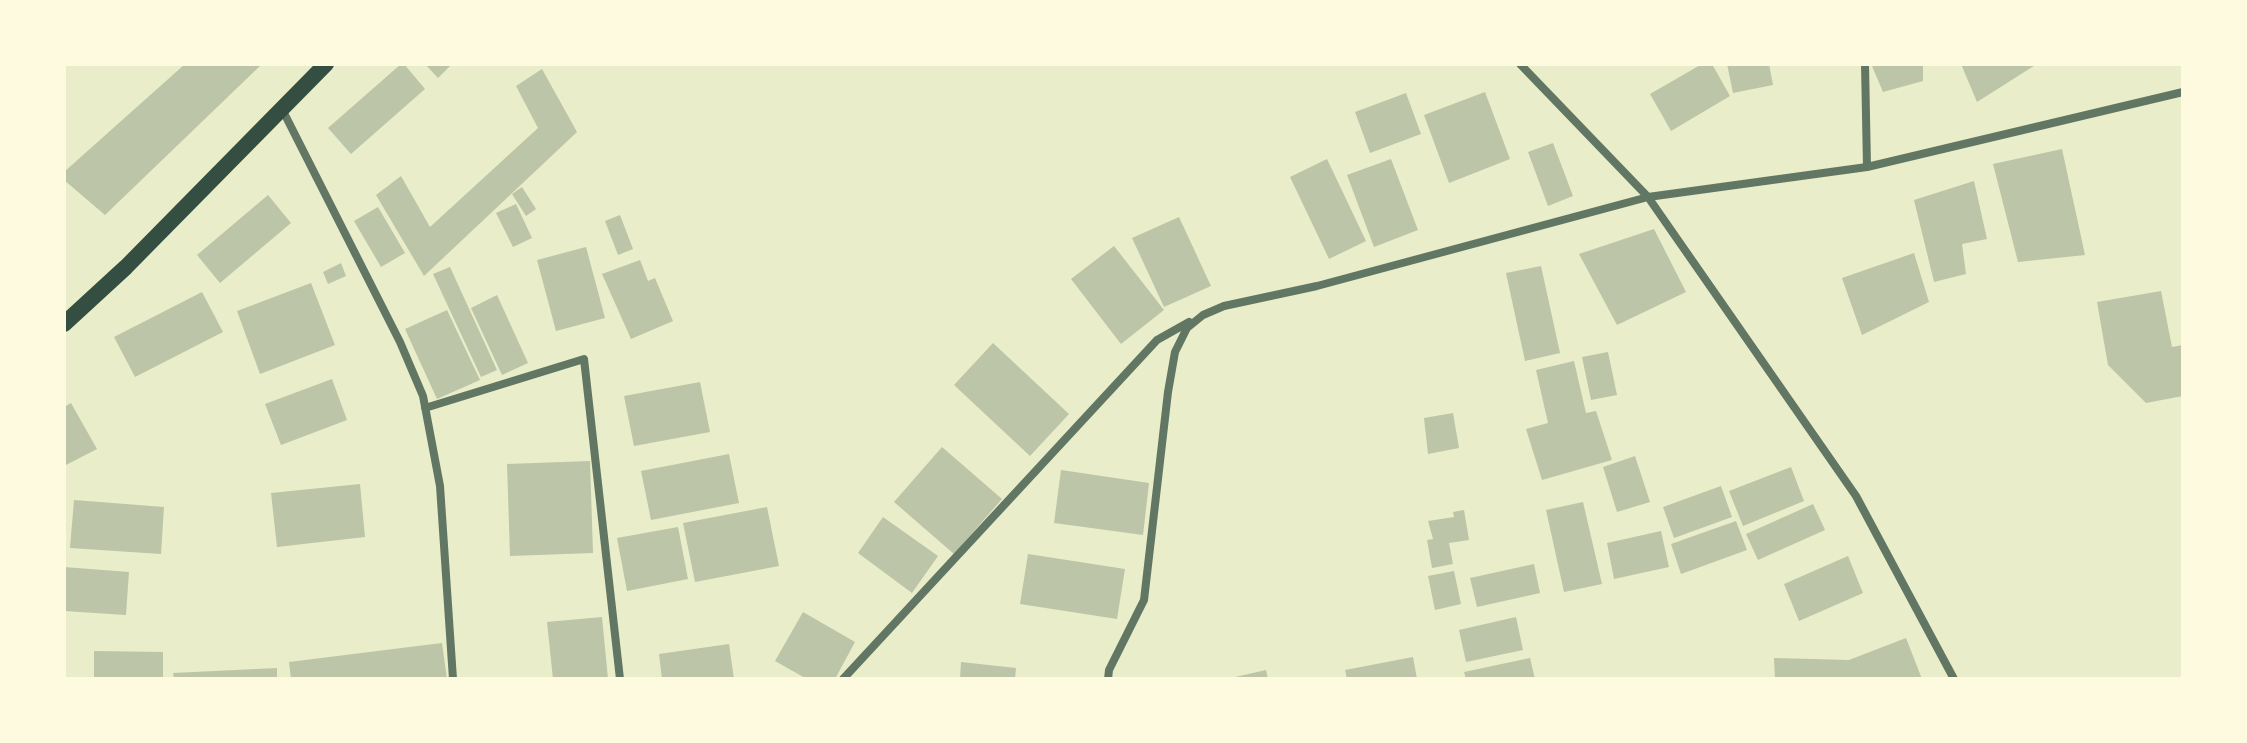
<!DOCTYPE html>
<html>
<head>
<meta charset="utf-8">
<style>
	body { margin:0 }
	#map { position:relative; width:2247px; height:743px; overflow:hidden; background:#e9edc9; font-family:"DejaVu Sans",sans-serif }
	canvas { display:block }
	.frame { position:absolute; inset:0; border:66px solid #fefae0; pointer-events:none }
</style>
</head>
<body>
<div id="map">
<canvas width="2247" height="743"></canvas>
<div class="frame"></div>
</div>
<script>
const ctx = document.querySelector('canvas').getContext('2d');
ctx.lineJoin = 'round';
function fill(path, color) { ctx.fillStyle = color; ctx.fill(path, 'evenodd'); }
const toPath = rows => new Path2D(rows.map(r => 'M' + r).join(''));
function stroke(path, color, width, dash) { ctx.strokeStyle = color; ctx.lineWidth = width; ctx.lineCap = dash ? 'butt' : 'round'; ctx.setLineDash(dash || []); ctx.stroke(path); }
const building = toPath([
	[185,64,262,64,105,215,64,180,64,172],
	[401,64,404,64,425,89,351,154,328,128],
	[425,64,452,64,438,78],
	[1702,64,1712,64,1730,96,1671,131,1650,94],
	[1727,64,1769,64,1773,85,1733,93],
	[1880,64,1923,64,1923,81,1883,92,1872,66],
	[1961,64,2037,64,1977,102],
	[542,69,577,132,424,276,376,195,401,176,430,227,538,128,516,86],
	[1485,92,1510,159,1449,183,1424,115],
	[1406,93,1421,134,1370,153,1355,112],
	[1553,143,1573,196,1548,206,1528,152],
	[2062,149,2085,255,2018,262,1993,164],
	[1327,159,1366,241,1329,259,1290,177],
	[1391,159,1418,230,1374,247,1347,175],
	[1974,181,1987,239,1962,244,1966,274,1934,282,1914,200],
	[522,187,536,209,526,216,512,194],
	[268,195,291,223,220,283,197,255],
	[516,204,532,238,513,247,496,213],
	[378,207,405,253,381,267,354,221],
	[620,215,633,249,618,255,605,221],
	[1179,217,1211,286,1164,307,1132,238],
	[1654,229,1686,292,1617,325,1579,254],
	[1114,246,1164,310,1121,344,1071,279],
	[586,247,605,318,556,331,537,260],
	[1914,253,1929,302,1862,335,1842,278],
	[640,260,648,281,655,278,673,321,631,339,602,274],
	[341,263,346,276,328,284,323,272],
	[1541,266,1560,353,1525,361,1506,273],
	[450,267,497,370,481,377,433,274],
	[311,283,335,345,260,374,237,311],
	[2161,291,2172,347,2183,345,2183,396,2146,403,2108,365,2097,302],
	[202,292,223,332,135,377,114,337],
	[497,295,528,363,502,375,471,308],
	[447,310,480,380,437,399,405,329],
	[993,343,1069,414,1030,456,954,385],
	[1608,352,1617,395,1591,400,1582,357],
	[1574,361,1586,413,1596,411,1612,460,1542,480,1526,429,1548,423,1536,370],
	[332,379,347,420,281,445,265,404],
	[700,382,710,432,634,446,624,396],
	[71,403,97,449,64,466,64,407],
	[1453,413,1459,448,1428,454,1424,418],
	[942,447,1002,499,954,554,894,502],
	[729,454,739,503,651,520,641,471],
	[1635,456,1650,502,1617,512,1603,467],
	[590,461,593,553,510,556,507,464],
	[1791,467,1804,501,1743,526,1729,491],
	[1061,470,1149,483,1143,535,1054,523],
	[360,484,365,537,277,547,271,493],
	[1721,486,1732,517,1674,538,1663,507],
	[74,500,164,507,161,554,70,548],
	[1583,502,1602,584,1564,592,1546,510],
	[1813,504,1825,530,1758,560,1746,534],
	[767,507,779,566,695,582,683,523],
	[1464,510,1469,540,1449,543,1453,564,1432,568,1427,540,1433,539,1428,521,1454,517,1453,512],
	[883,517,938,556,912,593,858,553],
	[1736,521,1747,550,1681,574,1671,544],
	[678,527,688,579,627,591,617,538],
	[1661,531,1669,567,1614,579,1607,543],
	[1028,554,1125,569,1117,619,1020,604],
	[1848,556,1863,593,1799,621,1784,584],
	[1534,564,1540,593,1477,607,1470,578],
	[64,567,129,572,126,615,64,611],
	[1454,571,1461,604,1435,610,1428,576],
	[803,612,855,642,835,679,807,679,775,661],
	[602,617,608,679,553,679,547,622],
	[1516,617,1523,650,1466,662,1459,630],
	[1906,638,1922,679,1775,679,1774,658,1849,660],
	[442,643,447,679,291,679,289,662],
	[729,644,734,679,662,679,659,654],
	[94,651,163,652,163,679,94,679],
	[1413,657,1417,679,1347,679,1345,670],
	[1530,658,1535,679,1466,679,1464,672],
	[961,662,1016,668,1015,679,960,679],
	[277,668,277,679,174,679,173,673],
	[1266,670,1268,679,1231,679,1231,678]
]);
const minor = toPath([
	[1520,64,1648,197,1856,496,1954,679],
	[1865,64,1867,167],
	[282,109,400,342,423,396,440,486,453,679],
	[425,408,584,359,620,679],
	[843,679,1157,340,1189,322],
	[1108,679,1109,670,1144,600,1168,392,1175,352,1187,328,1203,315,1224,306,1317,286,1648,197,1867,167,2183,92]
]);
const secondary = toPath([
	[64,324,126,267,326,64]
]);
fill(building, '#bcc5a7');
stroke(minor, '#617663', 8);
stroke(secondary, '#344e41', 16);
</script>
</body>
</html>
